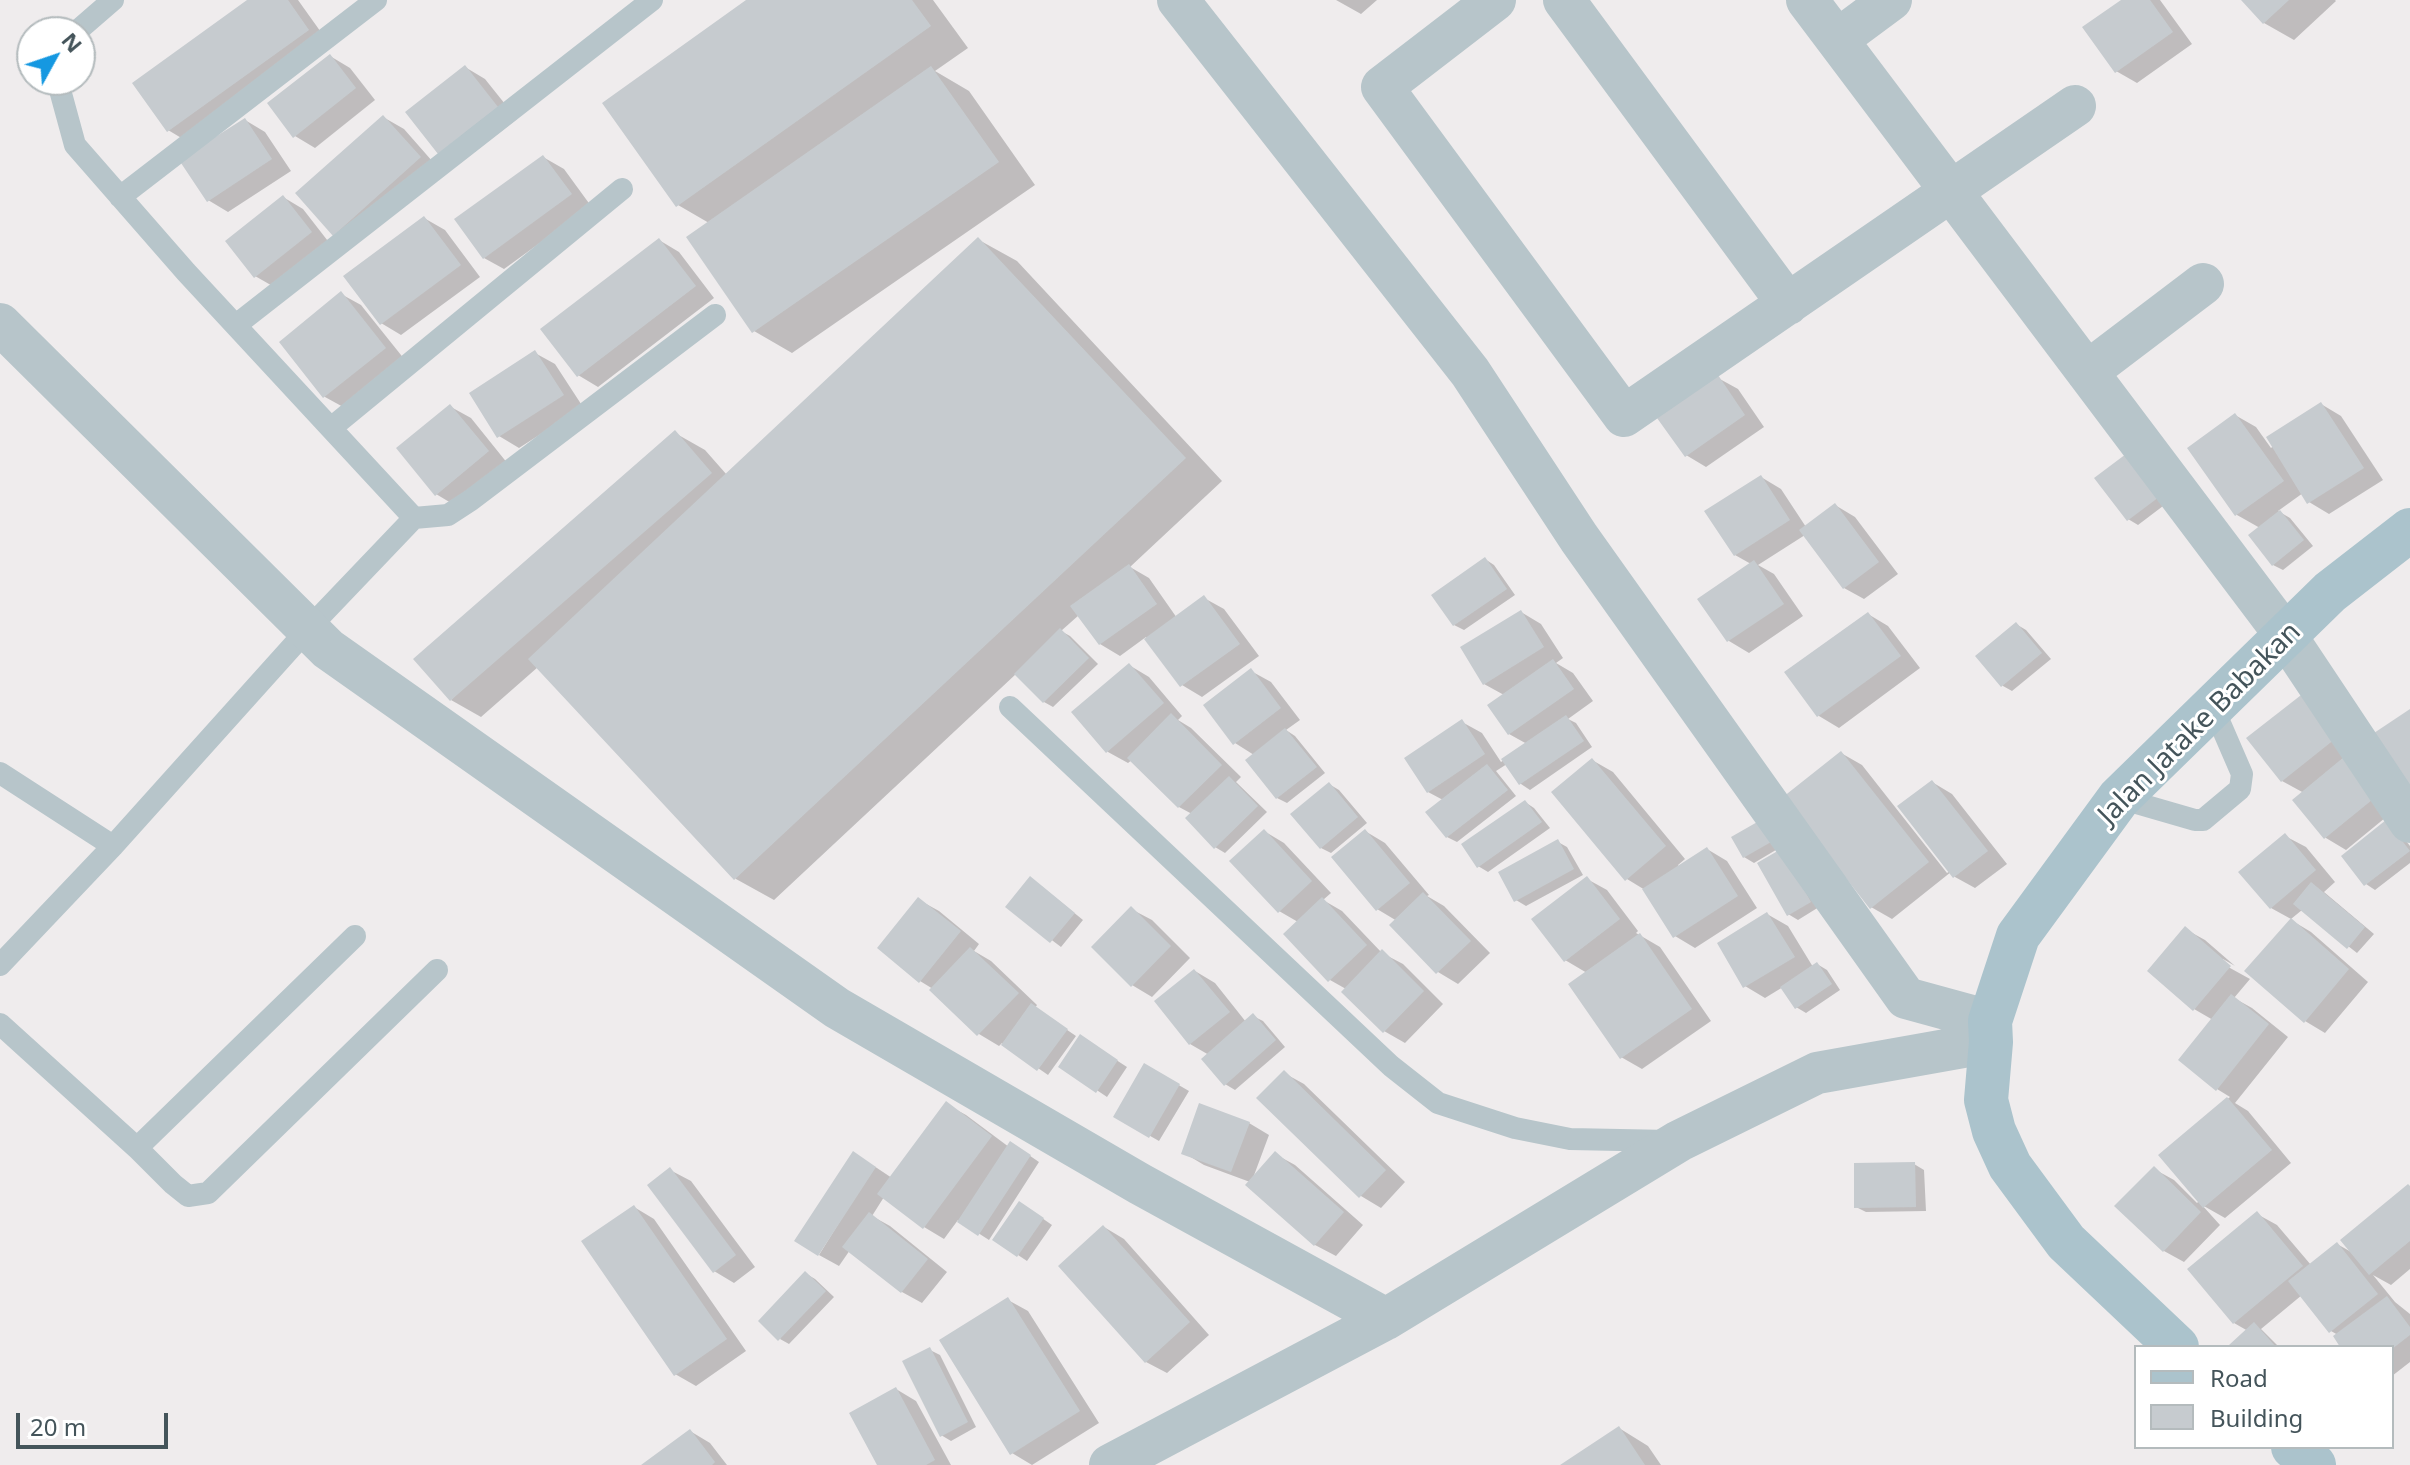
<!DOCTYPE html>
<html>
<head>
<meta charset="utf-8">
<style>
	body { margin:0 }
	#map { position:relative; width:2410px; height:1465px; overflow:hidden; background:#efeced; font-family:"Noto Sans",sans-serif }
	canvas { display:block }
	.legend { position:absolute; left:2134px; top:1345px; width:260px; height:104px; box-sizing:border-box; background:#fff; border:2px solid #b4bbbd; margin:0; padding:10px 14px; list-style:none; font-size:24px; color:#44545a }
	.legend li { display:flex; align-items:center; gap:16px; height:40px }
	.legend b { width:40px; border:2px solid #b4bbbd }
	.north { position:absolute; left:16px; top:16px; width:80px; height:80px; box-sizing:border-box; background:#fff; border:2px solid #b4bbbd; border-radius:50%; rotate:50deg; font-size:22px; font-weight:700; line-height:32px; text-align:center; color:#44545a }
	.north::after { content:''; display:block; margin:auto; width:28px; height:36px; background:#1598e1; clip-path:polygon(50% 0,100% 100%,50% 72%,0 100%) }
	.scale { position:absolute; left:16px; top:1413px; width:152px; height:36px; box-sizing:border-box; border:4px solid #44545a; border-top:0; padding-left:10px; font-size:24px; line-height:28px; white-space:nowrap; color:#44545a; -webkit-text-stroke:6px #fff; paint-order:stroke }
</style>
</head>
<body>
<div id="map">
<canvas width="2410" height="1465"></canvas>
<ul class="legend">
<li><b style="height:10px;background:#abc3cc"></b>Road</li>
<li><b style="height:22px;background:#c6cbcf"></b>Building</li>
</ul>
<div class="north">N</div>
<div class="scale">20 m</div>
</div>
<script>
const ctx = document.querySelector('canvas').getContext('2d');
ctx.lineJoin = 'round';
function fill(path, color) { ctx.fillStyle = color; ctx.fill(path, 'evenodd'); }
const toPath = rows => new Path2D(rows.map(r => 'M' + r).join(''));
function stroke(path, color, width, dash) { ctx.strokeStyle = color; ctx.lineWidth = width; ctx.lineCap = dash ? 'butt' : 'round'; ctx.setLineDash(dash || []); ctx.stroke(path); }
function drawText(font, color, halo, rows, align = 'center') {
  ctx.font = font + ' "Noto Sans",sans-serif'; ctx.lineWidth = 6; ctx.setLineDash([]); ctx.textBaseline = 'middle'; ctx.strokeStyle = halo; ctx.fillStyle = color; for (const [text, x, y, turn = 0] of rows) {
    ctx.save(); ctx.translate(x, y); ctx.rotate((+turn || 0) * Math.PI / 180); ctx.textAlign = isNaN(turn) ? turn : align; if (halo) ctx.strokeText(text, 0, 0); ctx.fillText(text, 0, 0); ctx.restore();
  }
}
const shadow = toPath([
	[251,0,298,0,328,42,188,142,168,130],
	[750,0,933,0,968,48,935,71,969,91,1035,185,792,353,754,331,709,223,678,205],
	[1336,0,1377,0,1361,14],
	[2124,0,2160,0,2192,44,2137,83,2116,71],
	[2243,0,2335,0,2336,1,2294,40,2264,23],
	[330,56,350,68,375,100,315,148,295,136],
	[465,67,485,79,517,119,459,164],
	[383,117,404,129,440,170,334,234],
	[245,120,265,132,291,171,228,212,208,200],
	[543,157,564,169,591,206,504,269,484,258],
	[283,197,303,209,331,245,276,288,255,276],
	[424,218,445,230,480,277,401,335,381,323],
	[659,240,679,252,714,298,598,387,578,375],
	[979,240,1017,261,1222,481,1130,567,1149,578,1177,618,1204,598,1224,609,1259,656,1202,697,1182,685,1146,637,1120,656,1100,644,1079,615,1061,631,1070,636,1098,664,1053,707,1044,702,1016,674,774,900,736,879,538,667,481,717,451,700,675,433,705,450,727,475],
	[341,294,361,305,405,360,345,408,325,397,281,342],
	[535,353,555,364,583,407,519,448,499,436],
	[1718,378,1738,389,1764,427,1706,467,1686,455],
	[2321,404,2341,416,2383,480,2329,514,2309,502,2303,493,2278,511,2290,518,2313,546,2283,570,2273,565,2260,528,2237,515,2235,415,2256,427,2271,448],
	[451,407,471,418,508,464,456,506,436,494],
	[2126,456,2167,503,2138,525,2128,519],
	[1761,477,1781,489,1806,527,1835,505,1855,517,1898,574,1864,599,1844,588,1805,535,1758,565,1774,574,1803,616,1749,653,1729,641,1700,599,1751,564,1735,555],
	[1485,559,1494,565,1515,595,1464,630,1454,625],
	[1521,612,1541,624,1563,658,1556,663,1573,673,1593,701,1568,719,1576,723,1592,747,1530,790,1521,784,1507,764,1496,771,1516,796,1457,842,1447,837,1443,800,1428,792,1462,722,1482,733,1501,762,1527,744,1509,734,1504,695,1484,684],
	[1868,614,1888,626,1920,668,1839,728,1819,716,1787,673],
	[2016,624,2026,630,2051,659,2012,691,2003,686,1978,656],
	[1129,665,1149,677,1182,716,1178,720,1191,728,1241,777,1236,782,1267,812,1225,853,1215,847,1192,814,1179,807,1132,760,1128,763,1108,752,1074,712],
	[1251,671,1271,682,1300,720,1286,730,1295,736,1325,773,1287,803,1277,798,1254,755,1235,743],
	[2305,694,2402,804,2346,850,2326,838,2295,800,2304,793,2282,781],
	[1841,753,1862,765,1947,873,1950,871,1932,782,1952,794,2007,864,1975,888,1955,877,1951,872,1892,919,1871,907],
	[1592,760,1613,772,1685,859,1678,865,1679,867,1707,849,1727,861,1757,908,1695,948,1675,936,1645,890,1627,879],
	[1329,784,1339,790,1367,823,1331,853,1321,848],
	[1525,802,1534,808,1550,828,1488,872,1478,866],
	[2396,828,2410,846,2410,863,2375,890,2366,884],
	[1264,831,1284,843,1331,893,1323,900,1342,911,1382,953,1403,964,1443,1004,1405,1043,1384,1031,1346,989,1330,980,1298,922,1279,911],
	[1365,831,1385,843,1429,895,1427,896,1444,906,1490,953,1458,984,1438,972,1397,921,1377,909],
	[2285,836,2306,847,2335,882,2324,892,2374,934,2357,953,2302,910,2291,919,2271,908],
	[1733,838,1786,844,1754,863,1744,857],
	[1558,842,1567,847,1583,875,1526,906,1516,900],
	[1781,852,1819,907,1798,920,1788,914],
	[1587,879,1607,890,1638,931,1636,933,1660,947,1711,1021,1642,1069,1621,1057,1587,973,1565,960],
	[1040,885,1083,920,1061,947,1008,907],
	[919,900,939,911,979,944,974,951,991,961,1037,1005,1035,1008,1076,1036,1048,1075,1002,1043,999,1046,979,1034,932,990,933,989,920,981],
	[1131,909,1152,920,1190,958,1152,997,1132,985],
	[1767,914,1788,926,1813,967,1817,964,1827,970,1840,990,1806,1013,1796,1007,1783,987,1765,998,1745,986],
	[2291,920,2311,932,2368,982,2325,1033,2305,1021],
	[2185,929,2205,940,2235,966,2223,959,2221,963,2250,979,2234,998,2252,1008,2288,1037,2235,1103,2248,1111,2291,1163,2225,1218,2202,1205,2220,1225,2184,1262,2164,1251,2154,1169,2174,1180,2197,1203,2199,1201,2161,1155,2230,1097,2217,1089,2213,1020,2194,1009],
	[1195,971,1215,983,1246,1022,1253,1016,1263,1021,1285,1047,1235,1090,1225,1084,1209,1055,1190,1044],
	[1090,1043,1127,1067,1107,1097,1061,1066],
	[1144,1065,1189,1091,1159,1141,1115,1116],
	[1284,1073,1304,1084,1405,1182,1381,1208,1361,1196],
	[946,1104,966,1115,1009,1147,1020,1149,1039,1162,989,1240,958,1220,944,1239,924,1227,884,1197,872,1216,890,1226,947,1272,922,1303,902,1292,850,1250,839,1266,819,1255,874,1166,892,1178],
	[1249,1123,1269,1135,1253,1178,1275,1154,1295,1165,1363,1225,1336,1256,1315,1245,1248,1184,1250,1182,1204,1165,1184,1153],
	[1914,1164,1924,1170,1926,1211,1866,1212,1856,1207],
	[670,1170,691,1181,755,1267,734,1283,714,1271],
	[2410,1187,2410,1269,2391,1285,2373,1275,2395,1302,2410,1314,2410,1362,2392,1376,2392,1347,2343,1347,2338,1335,2331,1331,2302,1295,2261,1329,2279,1347,2234,1347,2248,1331,2234,1323,2257,1214,2277,1225,2311,1265,2337,1244,2353,1253],
	[634,1207,654,1219,746,1351,696,1386,675,1374],
	[1029,1209,1052,1225,1027,1261,1018,1255],
	[1104,1227,1124,1239,1209,1335,1167,1373,1146,1362],
	[805,1273,815,1279,834,1297,789,1344,780,1339],
	[1008,1300,1028,1311,1099,1423,1032,1465,1012,1453],
	[930,1350,940,1355,976,1427,951,1441,941,1435],
	[896,1389,916,1401,951,1465,879,1465],
	[1619,1428,1648,1446,1661,1465,1564,1465],
	[690,1431,710,1443,727,1465,644,1465]
]);
const building = toPath([
	[247,0,288,0,309,30,167,132,132,83],
	[746,0,912,0,931,26,676,207,602,103],
	[2121,0,2150,0,2173,32,2115,73,2082,27],
	[2241,0,2289,0,2263,24],
	[330,54,356,88,293,138,267,103],
	[465,65,498,107,438,154,405,112],
	[931,66,999,162,752,333,686,237],
	[383,115,421,157,333,236,295,193],
	[245,118,272,159,207,202,179,160],
	[543,155,572,194,483,259,454,219],
	[283,195,312,232,254,278,225,241],
	[424,216,461,265,380,325,343,276],
	[978,237,1186,458,734,880,528,659],
	[659,238,696,286,577,377,540,329],
	[341,291,386,348,323,398,279,342],
	[535,350,564,395,497,438,469,393],
	[1718,375,1745,415,1685,457,1657,418],
	[2321,402,2364,468,2307,504,2266,437],
	[450,404,489,451,435,496,396,448],
	[2235,413,2284,481,2235,516,2187,448],
	[675,430,712,473,450,701,413,659],
	[2126,454,2159,497,2127,521,2094,478],
	[1761,475,1790,520,1734,556,1704,511],
	[1835,503,1879,562,1843,589,1799,530],
	[2280,510,2304,540,2272,566,2248,535],
	[1485,557,1507,589,1453,626,1431,595],
	[1754,560,1784,604,1727,642,1697,599],
	[1129,564,1157,604,1099,645,1070,606],
	[1204,595,1240,644,1180,687,1144,639],
	[1521,610,1544,647,1483,685,1460,647],
	[1868,612,1901,656,1817,717,1784,672],
	[2016,622,2042,653,2001,687,1975,656],
	[1060,628,1089,658,1043,703,1014,674],
	[1553,659,1574,689,1508,735,1487,705],
	[1129,663,1164,703,1106,753,1071,712],
	[1251,668,1281,708,1233,745,1203,705],
	[2305,692,2340,735,2281,782,2246,738],
	[2410,709,2410,801,2368,737],
	[1171,713,1222,765,1178,808,1127,758],
	[1566,715,1584,741,1519,785,1501,759],
	[1462,719,1485,754,1427,793,1404,758],
	[1285,728,1317,767,1276,799,1245,760],
	[1841,751,1929,862,1870,909,1783,797],
	[2350,752,2383,791,2324,839,2292,800],
	[1592,758,1666,846,1625,881,1551,792],
	[1487,764,1508,790,1446,838,1425,812],
	[1229,776,1258,806,1214,849,1185,818],
	[1932,780,1988,851,1953,878,1897,806],
	[1329,782,1358,817,1320,849,1290,814],
	[1525,800,1542,822,1477,868,1461,844],
	[1766,817,1778,838,1743,858,1731,837],
	[2386,820,2410,851,2364,886,2341,856],
	[1264,829,1312,881,1278,913,1229,861],
	[1365,829,1410,883,1376,911,1331,857],
	[2285,833,2316,870,2270,909,2238,872],
	[1558,839,1574,869,1514,902,1498,872],
	[1707,847,1738,896,1673,938,1642,889],
	[1781,849,1811,902,1787,916,1757,863],
	[1030,876,1075,913,1050,943,1005,907],
	[1587,876,1620,919,1564,962,1531,919],
	[2311,882,2365,927,2347,949,2293,904],
	[1423,892,1471,941,1436,974,1389,925],
	[918,897,961,931,919,983,877,948],
	[1322,897,1367,945,1328,982,1283,934],
	[1131,906,1171,946,1131,987,1091,947],
	[1767,912,1795,957,1743,988,1717,943],
	[2291,918,2349,969,2304,1023,2244,971],
	[2185,926,2231,966,2193,1011,2147,971],
	[1640,933,1692,1009,1620,1059,1568,984],
	[970,947,1019,993,977,1036,929,990],
	[1382,949,1424,991,1383,1033,1341,992],
	[1817,962,1832,984,1795,1009,1780,987],
	[1194,969,1230,1012,1189,1045,1154,1001],
	[2231,994,2269,1024,2216,1091,2178,1060],
	[1031,1003,1068,1029,1037,1071,1001,1045],
	[1253,1013,1276,1040,1224,1086,1201,1059],
	[1080,1034,1118,1060,1096,1093,1058,1067],
	[1144,1063,1180,1084,1149,1138,1113,1117],
	[1284,1070,1386,1170,1359,1198,1256,1098],
	[2227,1097,2272,1150,2203,1208,2158,1155],
	[946,1101,992,1136,923,1229,877,1194],
	[1199,1103,1250,1122,1231,1172,1181,1154],
	[1010,1141,1031,1155,978,1236,957,1222],
	[853,1151,876,1167,818,1256,794,1241],
	[1275,1151,1344,1212,1314,1246,1245,1185],
	[1915,1162,1916,1207,1854,1208,1854,1163],
	[2154,1166,2201,1212,2163,1252,2114,1206],
	[670,1167,736,1255,713,1273,647,1185],
	[2408,1184,2410,1186,2410,1241,2369,1275,2340,1240],
	[1019,1201,1044,1218,1017,1257,992,1240],
	[634,1205,727,1339,674,1376,581,1241],
	[2257,1211,2303,1266,2233,1324,2187,1269],
	[869,1212,928,1259,901,1293,842,1247],
	[1103,1225,1190,1322,1145,1363,1058,1266],
	[2337,1242,2378,1294,2329,1333,2288,1281],
	[805,1271,826,1291,778,1341,758,1321],
	[2387,1296,2410,1327,2410,1335,2392,1349,2392,1347,2340,1347,2333,1336],
	[1008,1297,1080,1411,1010,1455,939,1340],
	[2254,1322,2276,1347,2231,1347,2229,1345],
	[930,1347,968,1422,940,1437,902,1361],
	[896,1387,935,1460,926,1465,877,1465,849,1413],
	[1619,1426,1645,1465,1560,1465],
	[690,1429,715,1462,712,1465,641,1465]
]);
const service = toPath([
	[76,32,113,0],
	[120,197,376,0],
	[236,325,652,0],
	[331,428,622,189],
	[414,518,448,515,471,500,715,315],
	[1010,707,1391,1066,1438,1103,1515,1128,1570,1139,1670,1141],
	[0,773,113,846],
	[2119,798,2195,820,2203,820,2240,789,2242,774,2213,707],
	[0,965,113,846,308,629,414,518,186,272,75,145,60,90,63,80],
	[0,1024,137,1148,173,1184,188,1196,208,1193,437,970],
	[137,1148,355,936]
]);
const minor = toPath([
	[1178,0,1470,372,1579,538,1906,998,1990,1021],
	[1495,0,1382,87,1624,416,2075,106],
	[1564,0,1788,304],
	[1807,0,2286,636,2410,822],
	[1837,40,1891,0],
	[0,324,328,649,837,1008,1140,1184,1386,1319],
	[2087,372,2203,284],
	[1110,1465,1386,1319,1679,1141,1817,1073,1991,1042]
]);
const primary = toPath([
	[2177,1347,2066,1242,2010,1166,1994,1131,1986,1100,1991,1042,1990,1021,2018,936,2119,798,2330,592,2410,530],
	[2293,1447,2314,1465]
]);
const streetNames = [
	["Jalan Jatake Babakan",2200,724,-45]
];
fill(shadow, '#0003');
fill(building, '#c6cbcf');
stroke(service, '#b7c5ca', 22);
stroke(minor, '#b7c5ca', 42);
stroke(primary, '#abc3cc', 44);
drawText('28px', '#44545a', '#fff', streetNames);
</script>
</body>
</html>
